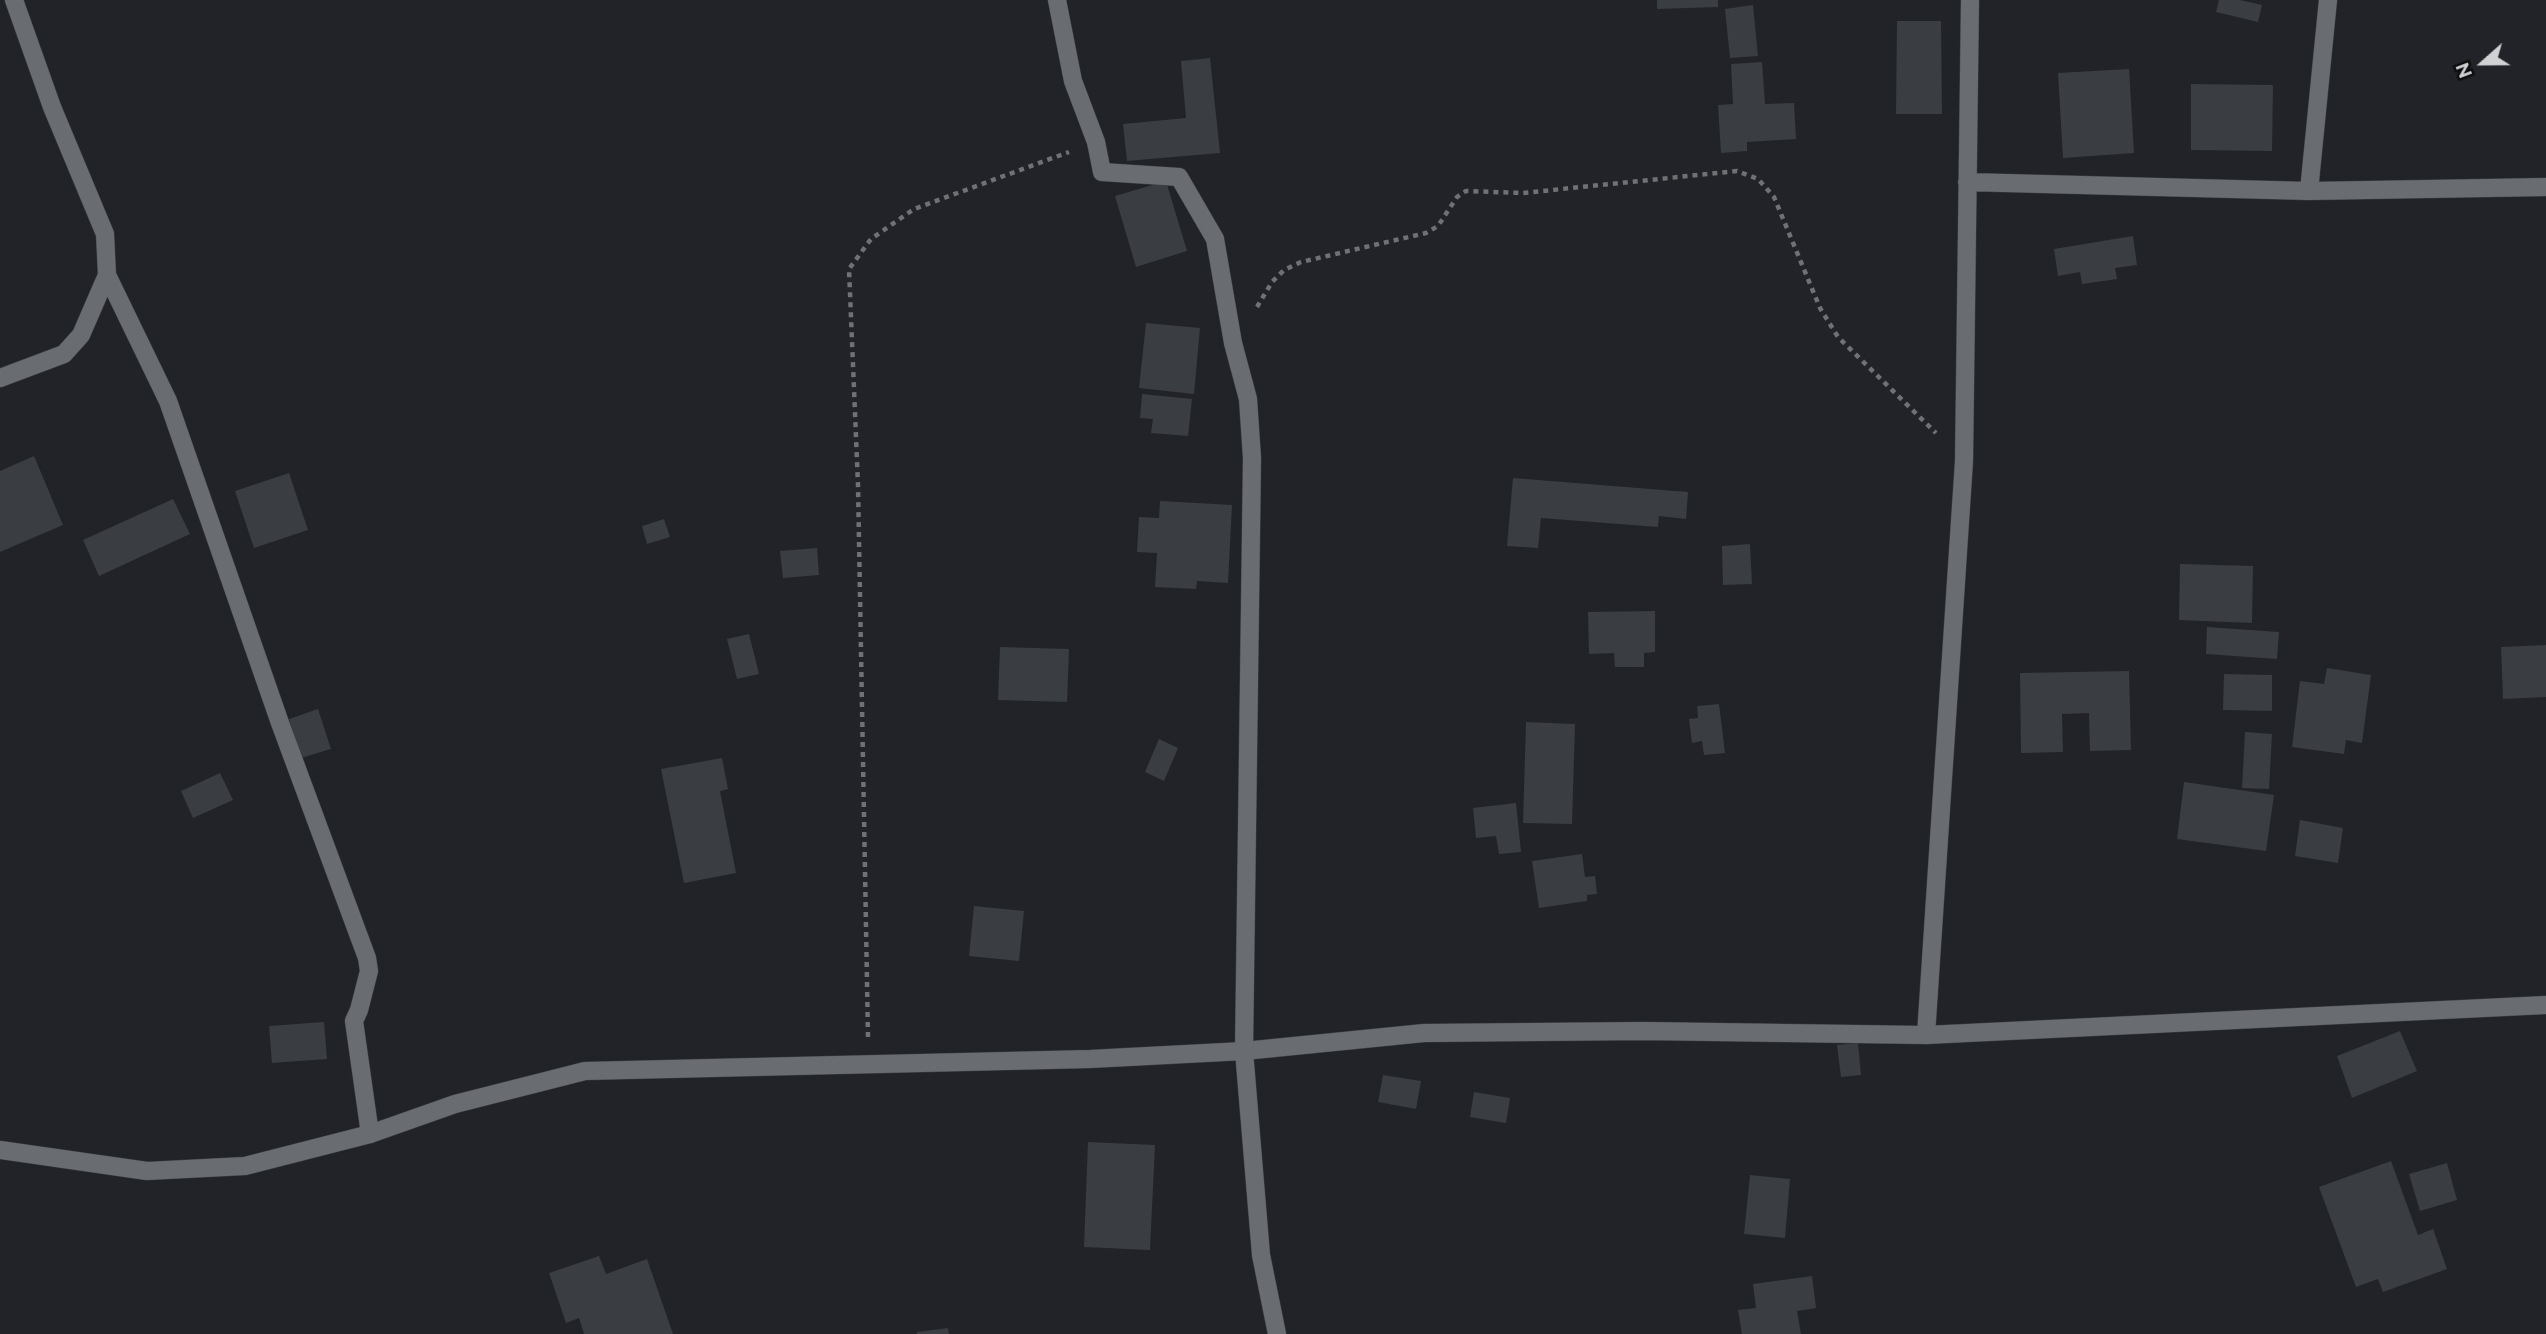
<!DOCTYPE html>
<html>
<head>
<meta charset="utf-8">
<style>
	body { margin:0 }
	#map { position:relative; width:2546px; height:1334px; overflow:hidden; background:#212328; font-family:Raleway,sans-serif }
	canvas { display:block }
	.north { position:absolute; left:2448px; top:28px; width:70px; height:70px; -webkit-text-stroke:5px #0b0d0e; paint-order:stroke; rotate:249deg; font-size:19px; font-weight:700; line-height:28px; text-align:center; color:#d0d2d4 }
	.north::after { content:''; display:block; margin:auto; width:24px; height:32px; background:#d0d2d4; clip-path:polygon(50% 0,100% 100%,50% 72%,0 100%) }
</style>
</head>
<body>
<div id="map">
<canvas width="2546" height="1334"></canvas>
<div class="north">N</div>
</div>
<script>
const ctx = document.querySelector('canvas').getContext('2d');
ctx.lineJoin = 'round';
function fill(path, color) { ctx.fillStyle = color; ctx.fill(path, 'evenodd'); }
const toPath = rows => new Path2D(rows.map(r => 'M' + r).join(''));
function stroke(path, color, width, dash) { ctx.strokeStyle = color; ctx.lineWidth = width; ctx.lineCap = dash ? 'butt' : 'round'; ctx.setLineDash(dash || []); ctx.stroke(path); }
const building = toPath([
	[1657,0,1718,0,1718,7,1657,9],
	[2219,0,2240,0,2262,5,2258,22,2216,12],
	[1753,5,1758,56,1730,58,1725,9],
	[1897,21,1941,21,1942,114,1896,114],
	[1210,58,1220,153,1127,161,1123,124,1186,118,1181,61],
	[1762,62,1765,104,1794,103,1796,139,1747,142,1747,151,1721,153,1718,105,1733,104,1731,64],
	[2129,69,2134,153,2063,158,2058,73],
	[2191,84,2273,85,2272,151,2191,150],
	[1166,181,1187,251,1136,267,1115,196],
	[2133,236,2137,265,2115,268,2117,279,2082,284,2080,272,2058,276,2054,249],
	[1146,323,1200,328,1194,394,1139,388],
	[1142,394,1192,399,1188,436,1151,433,1153,419,1140,418],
	[34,456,63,525,0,552,0,471],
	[289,473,308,530,254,548,235,491],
	[1513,478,1688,492,1686,519,1659,516,1658,527,1541,518,1538,548,1507,546],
	[173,499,190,534,99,576,83,540],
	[1160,501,1232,505,1228,583,1197,581,1196,589,1155,587,1157,553,1137,552,1139,517,1159,518],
	[664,519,670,537,647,544,642,526],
	[1750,544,1752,584,1723,585,1722,546],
	[817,548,819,575,783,578,780,551],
	[2180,564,2253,566,2252,623,2179,620],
	[1655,611,1655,652,1644,653,1644,667,1615,667,1614,653,1589,654,1588,612],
	[2207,627,2279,632,2277,659,2206,654],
	[749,634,759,674,737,679,727,639],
	[2546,645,2546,697,2503,699,2501,647],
	[1000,647,1069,649,1067,702,998,700],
	[2327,668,2371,675,2362,743,2346,740,2344,754,2292,747,2300,681,2324,684],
	[2129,671,2131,750,2090,751,2089,713,2062,714,2063,752,2021,753,2020,673],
	[2224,674,2272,675,2272,711,2223,710],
	[1719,704,1725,753,1704,755,1702,741,1692,743,1689,719,1698,718,1697,706],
	[318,709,331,749,301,758,289,719],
	[1526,722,1575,724,1572,824,1523,823],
	[2245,732,2272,734,2269,789,2242,788],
	[1159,739,1178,748,1164,781,1145,772],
	[722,758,728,789,720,791,736,873,684,883,661,769],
	[220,773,233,800,193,818,181,791],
	[2184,782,2274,795,2266,851,2177,839],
	[1516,803,1521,852,1499,854,1496,836,1476,838,1473,808],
	[2300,820,2343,828,2338,863,2295,856],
	[1582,854,1585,877,1595,876,1597,894,1587,895,1587,901,1539,908,1532,861],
	[974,906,1024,911,1019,961,969,956],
	[324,1022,327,1059,272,1063,269,1026],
	[2400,1031,2417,1071,2352,1098,2337,1056],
	[1858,1043,1861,1075,1841,1077,1837,1045],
	[1383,1075,1421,1081,1416,1109,1378,1102],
	[1474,1092,1510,1098,1506,1123,1470,1117],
	[1088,1142,1155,1145,1150,1250,1084,1247],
	[2391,1161,2418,1235,2433,1229,2447,1269,2383,1292,2378,1279,2356,1287,2319,1187],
	[2447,1163,2457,1200,2420,1211,2409,1174],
	[1750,1175,1790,1179,1785,1238,1744,1234],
	[599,1256,606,1274,647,1259,673,1334,584,1334,579,1318,566,1323,549,1273],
	[1812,1276,1816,1308,1797,1311,1801,1334,1742,1334,1738,1310,1756,1308,1753,1284],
	[948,1328,949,1334,917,1334,917,1332]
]);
const path = toPath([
	[1257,307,1272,282,1284,270,1301,262,1426,233,1438,226,1457,197,1466,191,1523,193,1737,171,1758,179,1774,197,1820,308,1838,337,1936,433],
	[868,1037,858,485,849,269,871,239,914,209,1069,152]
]);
const minor = toPath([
	[1057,0,1073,81,1096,142,1102,172,1179,177,1215,239,1233,343,1248,399,1252,458,1244,1051,1261,1255,1277,1334],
	[1967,182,2309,191,2546,187],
	[2309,191,2328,0],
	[107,275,168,401,280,723,367,958,369,971,359,1010,354,1021,370,1134],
	[0,378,64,354,81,335,107,275,105,234,52,107,14,0],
	[1926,1035,1964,461,1970,0]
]);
const tertiary = toPath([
	[0,1150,147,1171,245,1166,370,1134,455,1104,585,1071,1090,1059,1244,1051,1424,1033,1644,1031,1926,1035,2546,1005]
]);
fill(building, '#3a3d41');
stroke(minor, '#3d4043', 19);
stroke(tertiary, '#3d4043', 19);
stroke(path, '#6f7174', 4.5, [5, 5]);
stroke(minor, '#696c71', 18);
stroke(tertiary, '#696c71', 18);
</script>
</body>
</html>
